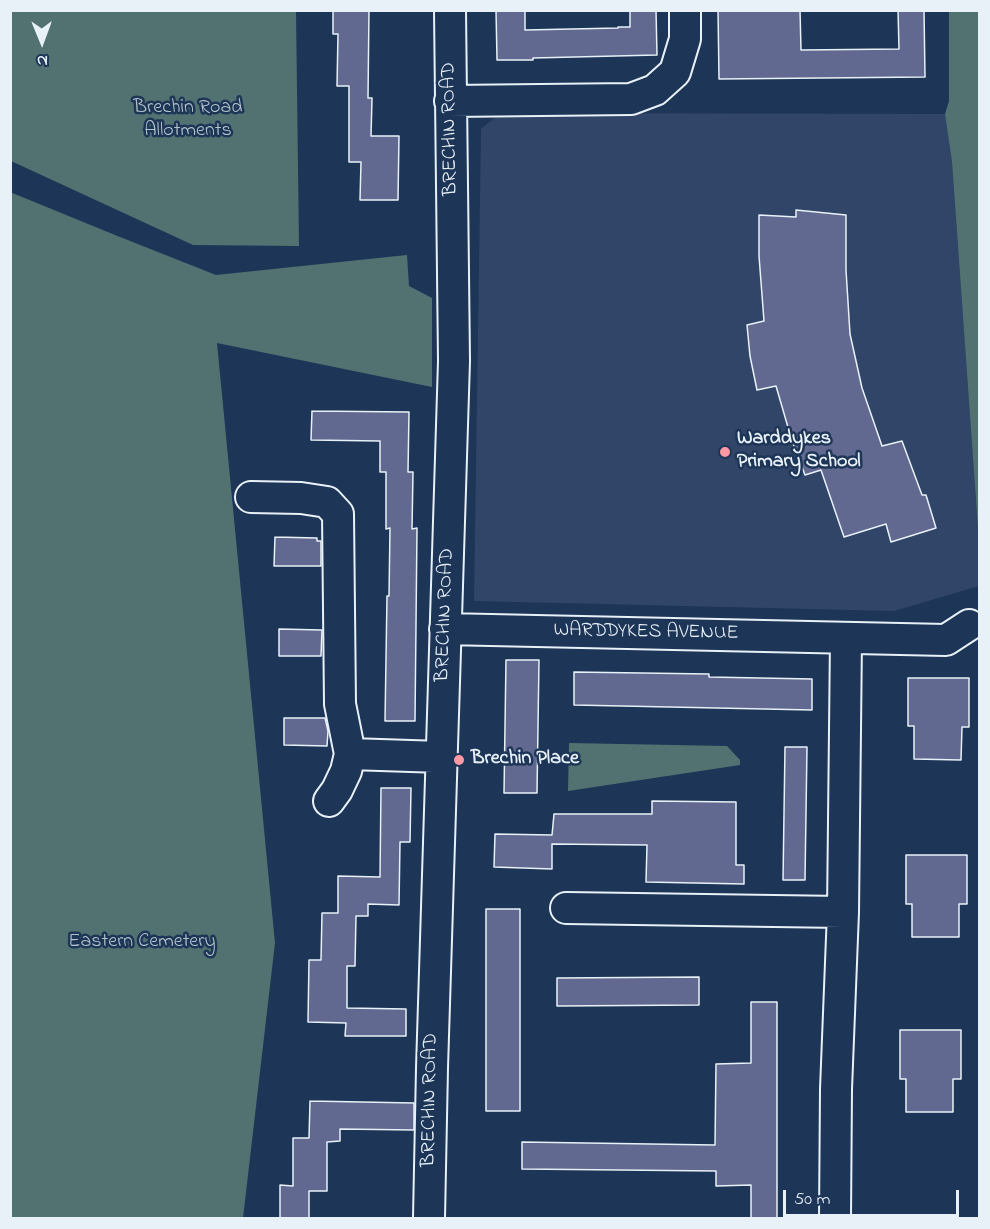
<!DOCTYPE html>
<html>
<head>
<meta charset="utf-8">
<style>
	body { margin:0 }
	#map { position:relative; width:990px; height:1229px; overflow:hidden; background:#1d3557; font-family:"Indie Flower",sans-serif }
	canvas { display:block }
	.frame { position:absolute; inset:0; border:12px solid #e8f1f8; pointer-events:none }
	.north { position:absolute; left:12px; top:12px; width:60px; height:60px; -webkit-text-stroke:4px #1d3557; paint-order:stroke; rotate:179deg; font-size:16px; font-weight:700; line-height:24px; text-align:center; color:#e8f1f8 }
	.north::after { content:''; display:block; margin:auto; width:21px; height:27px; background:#e8f1f8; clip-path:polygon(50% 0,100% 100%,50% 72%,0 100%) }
	.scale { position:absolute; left:783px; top:1190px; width:176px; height:27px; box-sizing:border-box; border:3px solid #e8f1f8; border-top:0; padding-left:8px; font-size:18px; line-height:21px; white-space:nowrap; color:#e8f1f8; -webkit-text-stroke:4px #1d3557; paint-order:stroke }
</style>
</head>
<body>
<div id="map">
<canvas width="990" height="1229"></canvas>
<div class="frame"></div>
<div class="north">N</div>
<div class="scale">50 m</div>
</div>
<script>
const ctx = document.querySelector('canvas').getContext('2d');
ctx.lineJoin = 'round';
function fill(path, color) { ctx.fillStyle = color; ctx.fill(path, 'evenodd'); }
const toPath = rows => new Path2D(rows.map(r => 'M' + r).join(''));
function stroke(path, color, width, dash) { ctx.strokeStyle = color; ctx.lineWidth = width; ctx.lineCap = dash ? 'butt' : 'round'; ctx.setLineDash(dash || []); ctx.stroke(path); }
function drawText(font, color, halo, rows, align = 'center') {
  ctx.font = font + ' "Indie Flower",sans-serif'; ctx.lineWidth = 5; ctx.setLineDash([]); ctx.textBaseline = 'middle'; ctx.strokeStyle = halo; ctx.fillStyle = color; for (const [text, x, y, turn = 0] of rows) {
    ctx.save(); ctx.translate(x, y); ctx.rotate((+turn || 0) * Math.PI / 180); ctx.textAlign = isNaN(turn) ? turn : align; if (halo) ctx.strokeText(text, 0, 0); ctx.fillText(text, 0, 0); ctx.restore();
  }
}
const built = toPath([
	[512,113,945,114,952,162,979,543,979,586,894,611,474,601,481,129,499,114]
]);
const green = toPath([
	[11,10,296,11,299,246,193,245,11,161],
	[949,11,979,11,979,543,952,162,945,114,949,101],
	[10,192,115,235,216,275,407,255,409,286,432,298,432,387,217,343,275,943,243,1218,11,1218],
	[569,743,727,746,740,760,740,765,568,791]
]);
const building = toPath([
	[333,10,369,10,368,98,372,98,371,136,399,136,398,200,360,200,361,162,349,162,349,86,337,86,338,34,333,34,333,10],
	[496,10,525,10,525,30,618,28,618,27,630,27,630,10,656,10,657,55,533,58,533,60,497,60,496,10],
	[718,10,800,10,801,50,899,49,898,10,924,10,925,77,719,79,718,10],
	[796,210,846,215,846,270,850,334,862,388,882,446,902,441,922,495,926,495,936,528,891,542,886,524,844,537,821,470,805,475,792,441,776,386,757,390,750,356,747,325,764,321,759,256,759,215,796,217,796,210],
	[312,411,409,412,408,472,413,472,412,529,417,528,415,721,385,721,387,596,389,596,390,528,386,529,386,472,380,472,380,441,311,440,312,411],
	[275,537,317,538,317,541,321,541,321,566,274,566,275,537],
	[279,629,322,630,321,656,279,656,279,629],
	[506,660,539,660,537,793,504,793,506,660],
	[574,672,709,674,709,677,812,679,812,710,574,705,574,672],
	[908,678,969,678,969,727,962,727,961,760,914,759,914,726,908,726,908,678],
	[284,718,325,718,328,731,327,746,284,745,284,718],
	[785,747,807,747,805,880,783,880,785,747],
	[381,788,411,788,410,842,400,842,399,905,368,904,368,916,356,916,355,966,347,966,347,1008,406,1009,406,1036,345,1036,346,1023,308,1022,309,960,321,960,322,913,338,913,338,876,380,877,381,788],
	[652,801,736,802,736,865,744,865,744,884,646,882,647,845,552,844,552,869,494,867,495,834,552,835,554,814,652,814,652,801],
	[906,855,967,855,967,904,959,904,959,937,912,937,912,904,906,904,906,855],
	[486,909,520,909,520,1111,486,1111,486,909],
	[699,977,699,1005,557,1006,557,978,699,977],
	[751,1002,777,1002,777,1218,751,1218,751,1185,716,1186,716,1171,522,1169,522,1142,715,1145,716,1064,751,1063,751,1002],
	[900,1030,961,1030,961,1079,953,1079,953,1112,906,1112,906,1079,900,1079,900,1030],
	[310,1101,414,1103,414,1130,340,1129,340,1141,327,1142,327,1191,309,1191,309,1218,280,1218,280,1185,293,1186,293,1138,309,1138,310,1101]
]);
const minor = toPath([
	[450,101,631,99,655,90,675,72,685,39,685,10],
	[251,497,301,498,327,502,338,514,340,704,350,754,346,771,337,790,329,801],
	[445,629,946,640,969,625],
	[350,754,441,757],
	[566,908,843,912],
	[429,1218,432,1068,454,361,450,10],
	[835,1218,836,1089,843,912,846,638]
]);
const markers = [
	[725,452,6,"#ff9aa2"],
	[459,760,6,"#ff9aa2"]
];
const parkNames = [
	["Brechin Road",188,109],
	["Allotments",188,132],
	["Eastern Cemetery",142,943]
];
const streetNames = [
	["BRECHIN ROAD",451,129,-91],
	["BRECHIN ROAD",446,615,-88],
	["WARDDYKES AVENUE",646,633,1],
	["BRECHIN ROAD",431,1100,-89]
];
const poiNames = [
	["Warddykes",737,440],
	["Primary School",737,463],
	["Brechin Place",471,760]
];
fill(built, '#314568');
fill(green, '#527271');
fill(building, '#616990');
stroke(building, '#e8f1f8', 1.5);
stroke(minor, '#e8f1f8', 34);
stroke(minor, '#1d3557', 30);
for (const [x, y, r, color] of markers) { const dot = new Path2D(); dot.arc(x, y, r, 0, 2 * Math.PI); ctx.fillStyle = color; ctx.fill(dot); stroke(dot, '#1d3557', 2); }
drawText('20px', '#b4c5c9', '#1d3557', parkNames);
drawText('20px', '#e8f1f8', '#1d3557', streetNames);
drawText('bold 20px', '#e8f1f8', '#1d3557', poiNames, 'left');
</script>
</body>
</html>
